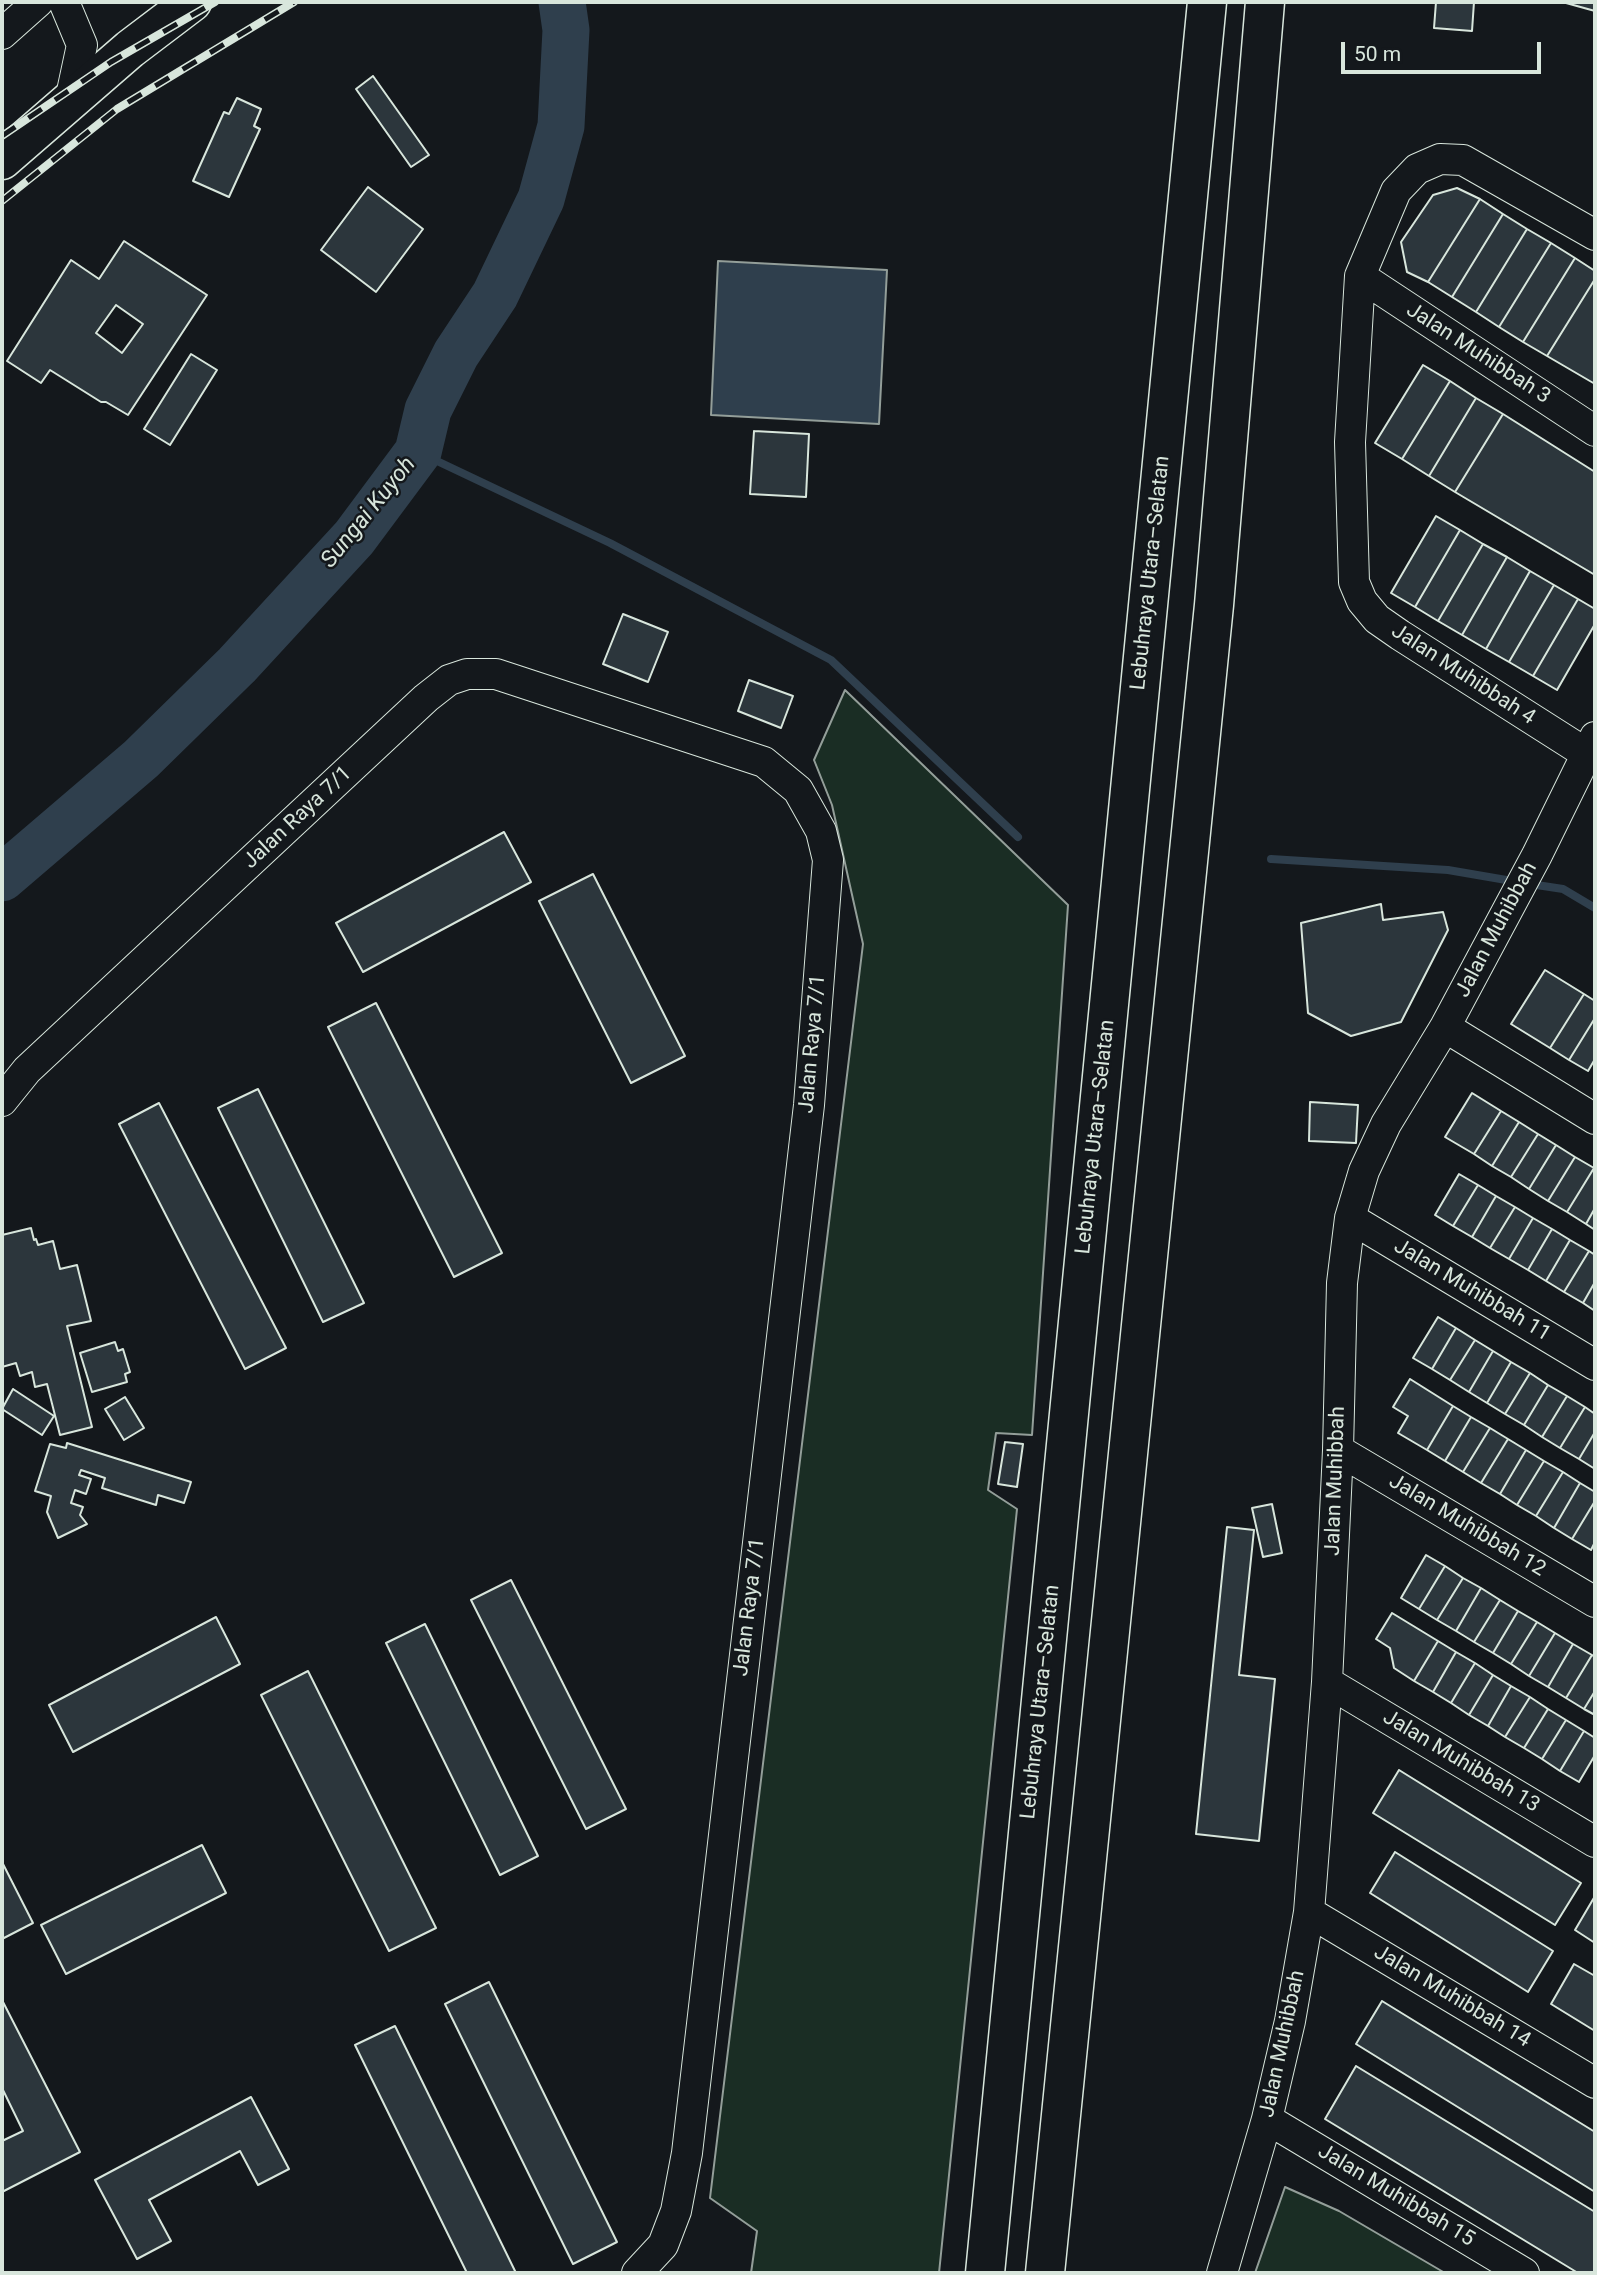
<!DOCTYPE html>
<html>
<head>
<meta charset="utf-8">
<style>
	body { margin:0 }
	#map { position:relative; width:1597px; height:2275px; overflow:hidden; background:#14181c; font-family:Roboto,sans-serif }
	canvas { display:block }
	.frame { position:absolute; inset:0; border:4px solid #d8e6dc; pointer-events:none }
	.scale { position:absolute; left:1341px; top:42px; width:200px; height:32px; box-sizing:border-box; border:4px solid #d8e6dc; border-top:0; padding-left:9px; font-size:21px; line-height:24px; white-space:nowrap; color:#d8e6dc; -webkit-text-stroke:5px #14181c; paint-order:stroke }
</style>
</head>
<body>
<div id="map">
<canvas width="1597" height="2275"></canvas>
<div class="frame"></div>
<div class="scale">50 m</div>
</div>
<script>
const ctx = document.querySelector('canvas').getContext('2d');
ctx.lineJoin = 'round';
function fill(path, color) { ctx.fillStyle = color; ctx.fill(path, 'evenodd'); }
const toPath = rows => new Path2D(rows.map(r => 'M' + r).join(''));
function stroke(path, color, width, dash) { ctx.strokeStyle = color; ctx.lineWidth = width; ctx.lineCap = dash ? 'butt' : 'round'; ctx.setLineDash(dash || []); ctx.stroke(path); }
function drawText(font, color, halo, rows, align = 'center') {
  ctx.font = font + ' Roboto,sans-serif'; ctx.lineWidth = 5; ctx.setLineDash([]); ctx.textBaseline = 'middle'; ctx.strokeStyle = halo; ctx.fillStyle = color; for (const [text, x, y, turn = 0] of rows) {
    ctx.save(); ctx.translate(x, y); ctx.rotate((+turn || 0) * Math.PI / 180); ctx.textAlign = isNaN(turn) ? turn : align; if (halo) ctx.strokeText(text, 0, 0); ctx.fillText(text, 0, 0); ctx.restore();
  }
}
const green = toPath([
	[845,690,1068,905,1032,1435,996,1433,988,1490,1017,1509,939,2273,751,2273,757,2231,710,2198,863,944,832,805,814,760,845,690],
	[1285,2187,1339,2211,1445,2273,1255,2273,1285,2187]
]);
const water = toPath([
	[718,261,887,270,879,424,711,415,718,261]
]);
const stream = toPath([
	[418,452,610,543,831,660,1018,837],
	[1271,859,1448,870,1518,882],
	[1530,884,1563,889,1595,908]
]);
const river = toPath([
	[2,878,141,759,237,665,354,538,418,452,428,410,456,354,495,295,541,199,561,126,566,30,562,2]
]);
const building = toPath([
	[1436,2,1474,2,1472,31,1434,28,1436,2],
	[1566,2,1595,2,1595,11,1566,3,1566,2],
	[373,76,429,155,411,167,356,89,373,76],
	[237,98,261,109,254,126,260,129,229,197,193,181,224,112,229,114,237,98],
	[368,187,423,229,376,292,321,250,368,187],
	[1457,188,1480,199,1428,282,1407,272,1401,242,1433,195,1457,188],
	[1480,199,1503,214,1452,297,1428,282,1480,199],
	[1503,214,1527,229,1476,312,1452,297,1503,214],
	[1527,229,1551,243,1499,327,1476,312,1527,229],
	[124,241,207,295,128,415,106,402,101,402,50,370,41,383,7,361,71,260,99,279,124,241],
	[116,305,143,324,122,353,96,333,116,305],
	[1551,243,1575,258,1523,342,1499,327,1551,243],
	[1575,258,1595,271,1595,279,1547,356,1523,342,1575,258],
	[1595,279,1595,384,1547,356,1595,279],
	[191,354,217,370,170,445,144,429,191,354],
	[1423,365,1450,381,1402,459,1375,443,1423,365],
	[1450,381,1476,398,1429,476,1402,459,1450,381],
	[1476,398,1503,414,1455,492,1429,476,1476,398],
	[1503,414,1595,472,1595,575,1455,492,1503,414],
	[754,431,809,434,806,497,750,494,754,431],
	[1436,516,1460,530,1415,607,1391,593,1436,516],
	[1460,530,1483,544,1438,621,1415,607,1460,530],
	[1483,544,1507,557,1462,635,1438,621,1483,544],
	[1507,557,1530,571,1486,649,1462,635,1507,557],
	[1530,571,1554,585,1509,662,1486,649,1530,571],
	[1554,585,1578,599,1533,676,1509,662,1554,585],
	[1578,599,1595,609,1595,624,1557,690,1533,676,1578,599],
	[623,614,668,632,648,682,603,664,623,614],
	[749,680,793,696,781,728,738,711,749,680],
	[504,832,531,882,363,972,336,923,504,832],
	[593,874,685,1056,631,1083,539,901,593,874],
	[1381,904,1383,920,1443,912,1448,930,1401,1022,1351,1036,1308,1013,1301,923,1381,904],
	[1545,970,1584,994,1550,1048,1511,1024,1545,970],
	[1584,994,1595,1001,1595,1018,1569,1060,1550,1048,1584,994],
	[376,1003,502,1253,454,1277,328,1027,376,1003],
	[1595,1018,1595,1059,1588,1071,1569,1060,1595,1018],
	[258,1089,364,1303,323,1322,218,1108,258,1089],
	[1472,1093,1501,1111,1474,1154,1445,1137,1472,1093],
	[1310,1102,1358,1105,1356,1143,1309,1141,1310,1102],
	[159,1103,286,1348,245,1369,119,1124,159,1103],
	[1501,1111,1519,1122,1492,1166,1474,1154,1501,1111],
	[1519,1122,1538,1134,1511,1177,1492,1166,1519,1122],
	[1538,1134,1556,1145,1529,1189,1511,1177,1538,1134],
	[1556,1145,1575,1157,1548,1201,1529,1189,1556,1145],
	[1575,1157,1594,1168,1567,1212,1548,1201,1575,1157],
	[1594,1168,1595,1208,1586,1224,1567,1212,1594,1168],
	[1459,1174,1478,1185,1453,1226,1435,1215,1459,1174],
	[1478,1185,1496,1196,1472,1237,1453,1226,1478,1185],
	[1496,1196,1515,1207,1490,1248,1472,1237,1496,1196],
	[1515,1207,1533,1218,1509,1259,1490,1248,1515,1207],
	[1595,1208,1595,1230,1586,1224,1595,1208],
	[1533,1218,1552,1229,1528,1270,1509,1259,1533,1218],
	[31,1228,34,1240,36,1239,38,1245,53,1241,60,1269,77,1265,91,1321,67,1326,92,1427,60,1435,47,1384,35,1387,32,1372,20,1376,16,1363,2,1367,2,1235,31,1228],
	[1552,1229,1570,1240,1546,1281,1528,1270,1552,1229],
	[1570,1240,1589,1251,1564,1292,1546,1281,1570,1240],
	[1589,1251,1595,1255,1595,1282,1583,1303,1564,1292,1589,1251],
	[1595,1282,1595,1311,1583,1303,1595,1282],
	[1438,1317,1456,1328,1432,1369,1413,1358,1438,1317],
	[1456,1328,1475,1340,1450,1380,1432,1369,1456,1328],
	[1475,1340,1493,1351,1469,1392,1450,1380,1475,1340],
	[115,1342,118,1351,123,1349,130,1372,125,1374,127,1382,92,1392,80,1353,115,1342],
	[1493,1351,1511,1362,1487,1403,1469,1392,1493,1351],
	[1511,1362,1530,1373,1505,1414,1487,1403,1511,1362],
	[1530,1373,1548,1385,1524,1425,1505,1414,1530,1373],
	[1410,1379,1453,1406,1427,1450,1398,1433,1408,1416,1393,1407,1410,1379],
	[1548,1385,1567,1396,1542,1437,1524,1425,1548,1385],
	[13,1389,54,1416,42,1435,2,1409,13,1389],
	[1567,1396,1585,1407,1560,1448,1542,1437,1567,1396],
	[125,1397,144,1428,124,1440,105,1409,125,1397],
	[1453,1406,1471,1417,1445,1461,1427,1450,1453,1406],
	[1585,1407,1595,1414,1595,1432,1579,1459,1560,1448,1585,1407],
	[1471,1417,1490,1428,1463,1472,1445,1461,1471,1417],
	[1490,1428,1508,1439,1481,1483,1463,1472,1490,1428],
	[1595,1432,1595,1469,1579,1459,1595,1432],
	[1508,1439,1526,1450,1500,1494,1481,1483,1508,1439],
	[1005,1442,1023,1444,1017,1487,998,1484,1005,1442],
	[67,1443,191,1482,184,1503,158,1495,156,1505,102,1488,105,1478,81,1470,79,1475,91,1479,86,1494,75,1490,71,1503,83,1507,80,1515,87,1524,58,1538,47,1512,51,1496,35,1491,50,1444,66,1448,67,1443],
	[1526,1450,1544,1461,1517,1505,1500,1494,1526,1450],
	[1544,1461,1563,1472,1536,1516,1517,1505,1544,1461],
	[1563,1472,1580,1483,1554,1528,1536,1516,1563,1472],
	[1580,1483,1595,1492,1595,1501,1572,1539,1554,1528,1580,1483],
	[1595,1501,1595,1542,1591,1550,1572,1539,1595,1501],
	[1272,1504,1282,1553,1263,1557,1252,1508,1272,1504],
	[1227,1527,1254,1530,1239,1675,1275,1679,1259,1841,1196,1834,1227,1527],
	[1426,1555,1445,1566,1419,1609,1401,1598,1426,1555],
	[1445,1566,1463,1578,1437,1620,1419,1609,1445,1566],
	[1463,1578,1481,1588,1456,1631,1437,1620,1463,1578],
	[511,1580,626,1809,586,1829,471,1600,511,1580],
	[1481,1588,1500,1600,1474,1642,1456,1631,1481,1588],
	[1500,1600,1518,1611,1493,1653,1474,1642,1500,1600],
	[1518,1611,1537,1622,1511,1664,1493,1653,1518,1611],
	[1392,1613,1438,1641,1414,1681,1394,1668,1390,1648,1376,1639,1392,1613],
	[216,1617,240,1664,73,1752,49,1705,216,1617],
	[1537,1622,1555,1633,1529,1676,1511,1664,1537,1622],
	[425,1624,538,1856,500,1875,386,1643,425,1624],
	[1555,1633,1573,1644,1548,1687,1529,1676,1555,1633],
	[1438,1641,1456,1652,1433,1692,1414,1681,1438,1641],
	[1573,1644,1592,1655,1566,1698,1548,1687,1573,1644],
	[1456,1652,1475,1663,1451,1703,1433,1692,1456,1652],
	[1592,1655,1595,1657,1595,1691,1584,1709,1566,1698,1592,1655],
	[1475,1663,1493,1675,1469,1715,1451,1703,1475,1663],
	[308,1671,436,1928,389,1951,261,1695,308,1671],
	[1493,1675,1511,1686,1488,1726,1469,1715,1493,1675],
	[1511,1686,1530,1697,1505,1737,1488,1726,1511,1686],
	[1595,1691,1595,1715,1584,1709,1595,1691],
	[1530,1697,1548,1709,1524,1748,1505,1737,1530,1697],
	[1548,1709,1566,1720,1542,1759,1524,1748,1548,1709],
	[1566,1720,1584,1731,1560,1771,1542,1759,1566,1720],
	[1584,1731,1595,1738,1595,1755,1579,1782,1560,1771,1584,1731],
	[1399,1770,1581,1883,1555,1925,1373,1813,1399,1770],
	[202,1845,226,1893,66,1974,41,1925,202,1845],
	[1395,1852,1553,1951,1528,1992,1370,1893,1395,1852],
	[2,1862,33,1923,2,1939,2,1862],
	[1595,1896,1595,1943,1575,1930,1595,1896],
	[1574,1964,1595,1976,1595,2031,1551,2004,1574,1964],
	[489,1982,617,2242,573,2264,445,2004,489,1982],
	[2,2000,80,2152,2,2192,2,2141,23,2131,2,2088,2,2000],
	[1382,2001,1595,2132,1595,2192,1356,2044,1382,2001],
	[395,2026,516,2273,467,2273,355,2045,395,2026],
	[1356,2066,1595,2212,1595,2273,1578,2273,1325,2119,1356,2066],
	[251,2097,289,2169,258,2185,240,2151,149,2200,171,2241,137,2259,95,2180,251,2097]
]);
const minor = toPath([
	[64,2,82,45,70,101],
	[2,34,38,2],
	[1360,276,1595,431],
	[1587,754,1400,635,1377,619,1362,601,1354,582,1350,442,1360,276,1396,191,1417,169,1440,159,1463,160,1595,235],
	[1445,1027,1595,1119],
	[2,1101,27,1070,426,698,449,680,467,674,496,674,764,762,798,790,821,831,828,860,809,1105,687,2153,676,2211,663,2245,637,2273],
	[1350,1218,1595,1365],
	[1338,1450,1595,1602],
	[1327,1682,1595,1842],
	[1309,1912,1595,2083],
	[1267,2119,1524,2273],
	[1222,2273,1267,2119,1290,2021,1309,1912,1327,1682,1338,1450,1342,1283,1350,1218,1364,1171,1386,1124,1445,1027,1537,855,1595,737]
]);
const major = toPath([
	[2,160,130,49,192,2]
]);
const highway = toPath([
	[985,2273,1207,2],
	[1045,2273,1214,605,1265,2]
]);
const rail = toPath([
	[2,136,111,62,215,2],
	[2,201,117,109,294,2]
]);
const streetNames = [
	["Jalan Muhibbah 3",1478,354,33],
	["Lebuhraya Utara–Selatan",1151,573,-84],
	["Jalan Muhibbah 4",1463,675,33],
	["Jalan Raya 7/1",298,818,-43],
	["Jalan Muhibbah",1497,930,-62],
	["Jalan Raya 7/1",813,1044,-85],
	["Lebuhraya Utara–Selatan",1096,1137,-84],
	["Jalan Muhibbah 11",1472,1291,31],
	["Jalan Muhibbah",1336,1481,-88],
	["Jalan Muhibbah 12",1467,1526,31],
	["Jalan Raya 7/1",750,1607,-83],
	["Lebuhraya Utara–Selatan",1041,1702,-84],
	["Jalan Muhibbah 13",1461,1762,31],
	["Jalan Muhibbah 14",1452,1997,31],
	["Jalan Muhibbah",1283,2044,-78],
	["Jalan Muhibbah 15",1396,2196,31]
];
const waterNames = [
	["Sungai Kuyoh",369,513,-51]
];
fill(green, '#1a2d24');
stroke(green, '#939e99', 2);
fill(water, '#2f3f4d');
stroke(water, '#939e99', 2);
stroke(stream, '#2f3f4d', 8);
stroke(river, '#2f3f4d', 47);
fill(building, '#2c363c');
stroke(building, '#d8e6dc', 2);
stroke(minor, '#d8e6dc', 32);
stroke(major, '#d8e6dc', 41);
stroke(highway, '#d8e6dc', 41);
stroke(minor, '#14181c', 30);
stroke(major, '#14181c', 38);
stroke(highway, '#14181c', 38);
stroke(rail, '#d8e6dc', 8);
stroke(rail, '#14181c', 5, [16]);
drawText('21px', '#d8e6dc', '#14181c', streetNames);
drawText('italic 23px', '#d8e6dc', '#14181c', waterNames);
</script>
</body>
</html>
